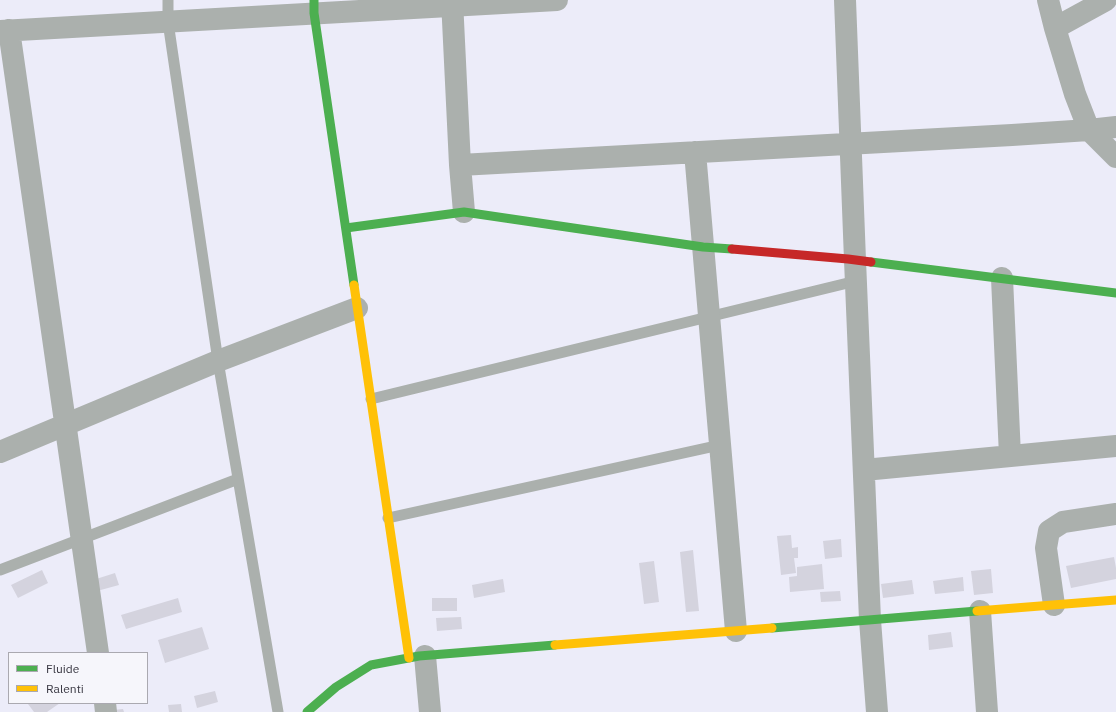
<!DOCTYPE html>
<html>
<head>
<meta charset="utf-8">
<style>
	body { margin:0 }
	#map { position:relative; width:1116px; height:712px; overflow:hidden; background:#ececf9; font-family:"IBM Plex Sans",sans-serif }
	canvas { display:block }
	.legend { position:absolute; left:8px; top:652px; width:140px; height:52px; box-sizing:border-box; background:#f6f6fb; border:1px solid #aaa9b0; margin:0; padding:5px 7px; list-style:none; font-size:12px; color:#373640 }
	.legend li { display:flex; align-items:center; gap:8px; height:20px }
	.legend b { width:20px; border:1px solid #aaa9b0 }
</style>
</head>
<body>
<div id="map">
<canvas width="1116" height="712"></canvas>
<ul class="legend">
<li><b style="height:5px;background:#4caf50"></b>Fluide</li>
<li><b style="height:5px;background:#ffc107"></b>Ralenti</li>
</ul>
</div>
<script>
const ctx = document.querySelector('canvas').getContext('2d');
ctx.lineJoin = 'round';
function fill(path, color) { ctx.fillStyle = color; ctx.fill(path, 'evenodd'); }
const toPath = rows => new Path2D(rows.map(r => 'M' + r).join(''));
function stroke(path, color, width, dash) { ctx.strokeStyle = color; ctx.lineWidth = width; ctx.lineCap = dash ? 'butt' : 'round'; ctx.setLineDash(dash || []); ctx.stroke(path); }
const building = toPath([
	[791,535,792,548,798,547,798,558,794,558,796,573,781,575,777,536],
	[841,539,842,557,825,559,823,541],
	[693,550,699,611,686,612,680,552],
	[1114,557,1116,568,1116,579,1071,588,1066,566],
	[654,561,659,602,644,604,639,563],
	[822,564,824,589,790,592,789,577,797,576,797,567],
	[991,569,993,593,974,595,971,571],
	[42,570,48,583,18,598,11,585],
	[115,573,119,585,97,591,93,580],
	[963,577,964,591,935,594,933,581],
	[503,579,505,592,474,598,472,585],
	[912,580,914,594,883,598,881,584],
	[840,591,841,601,821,602,820,592],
	[178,598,182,612,126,629,121,615],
	[432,598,457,598,457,611,432,611],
	[461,617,462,629,437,631,436,618],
	[202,627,209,649,165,663,158,640],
	[951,632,953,647,929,650,928,635],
	[215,691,218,702,197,708,194,696],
	[30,703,60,703,47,712,34,712,28,704],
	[181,704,182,712,169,712,168,705],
	[123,709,124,712,114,712,114,710]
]);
const lane = toPath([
	[168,0,168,22,218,361,278,712],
	[371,399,856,281],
	[388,518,720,445],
	[0,570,238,479]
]);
const street = toPath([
	[452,0,460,165,464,212],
	[845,0,855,260,870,620,877,712],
	[1048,0,1055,28,1075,94,1089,130,1116,157],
	[1055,28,1106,0],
	[9,30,98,653],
	[0,31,557,0],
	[695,152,736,631],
	[460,165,1012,135,1089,130,1116,127],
	[1002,278,1010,456],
	[0,452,218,361,357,308],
	[864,470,1116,446],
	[1054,605,1046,548,1049,531,1063,522,1116,514],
	[980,611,987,712],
	[425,656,430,712],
	[105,703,106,712]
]);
const fast = toPath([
	[314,0,314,13,354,285],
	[346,228,464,212,703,247,732,249],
	[871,262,1116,293],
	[772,628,977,611],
	[307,712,336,687,371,665,419,656,555,645]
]);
const slow = toPath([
	[354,285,409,658],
	[977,611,1116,600],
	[555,645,772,628]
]);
const jam = toPath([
	[732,249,848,259,871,262]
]);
fill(building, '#d4d3de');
stroke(lane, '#abb0ad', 11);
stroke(street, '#abb0ad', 22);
stroke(fast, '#4caf50', 9);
stroke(slow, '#ffc107', 9);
stroke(jam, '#c62828', 9);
</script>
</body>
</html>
